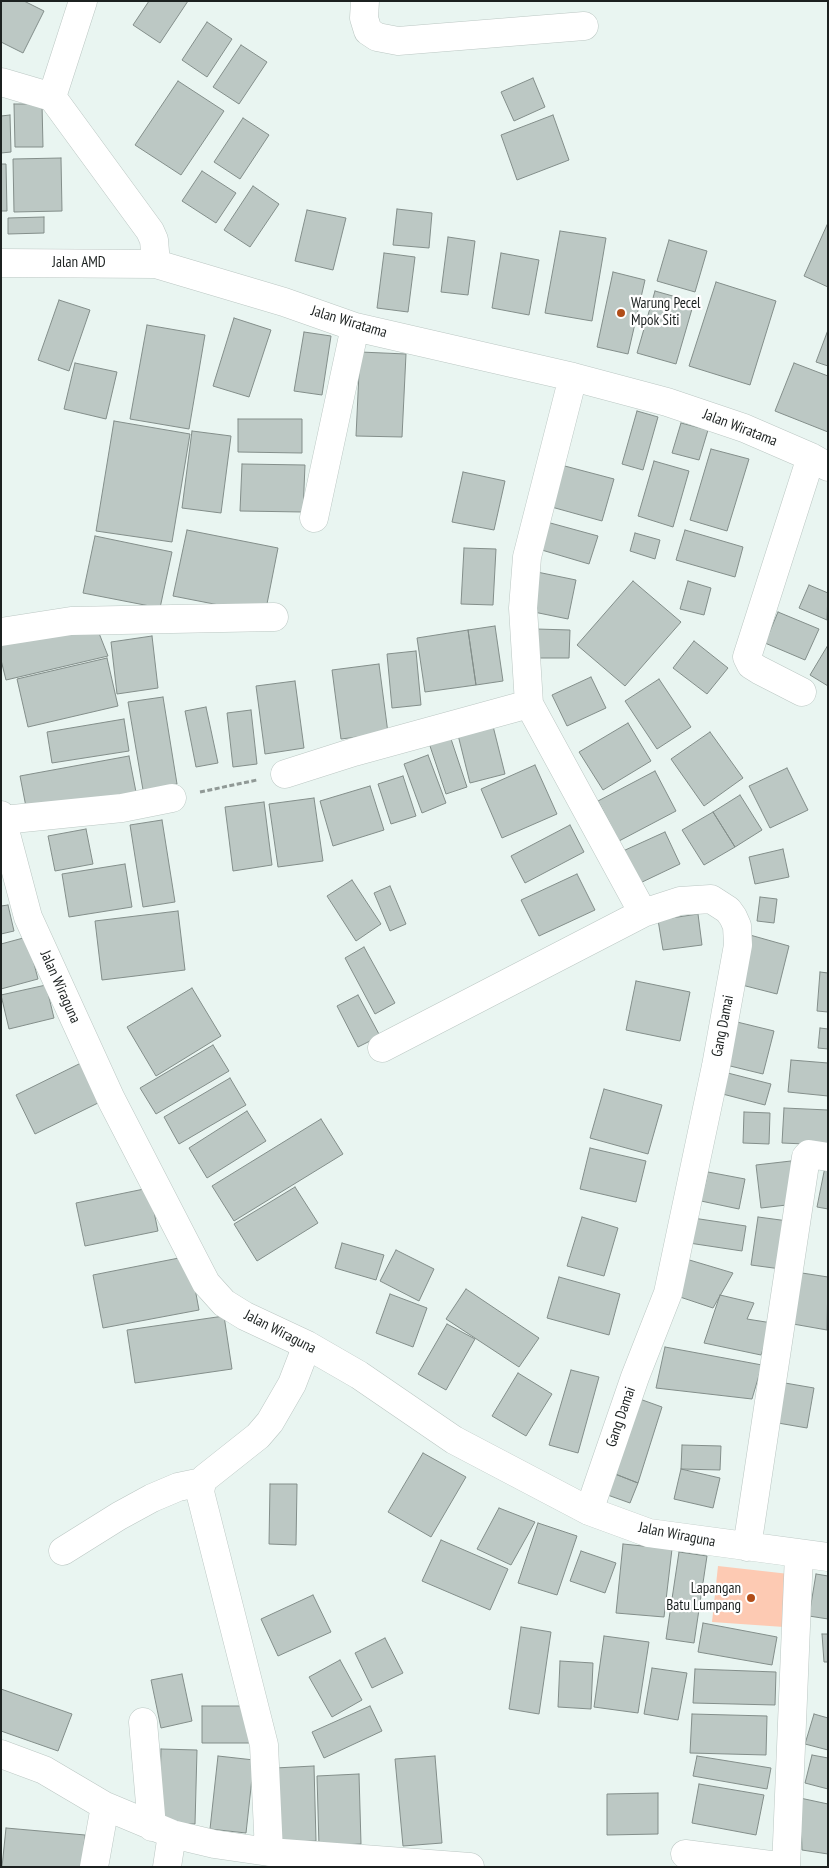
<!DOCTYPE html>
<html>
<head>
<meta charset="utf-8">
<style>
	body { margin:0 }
	#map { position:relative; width:829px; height:1868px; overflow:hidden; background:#e9f5f1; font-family:"PT Sans Narrow",sans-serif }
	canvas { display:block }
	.frame { position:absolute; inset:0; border:2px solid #1c2120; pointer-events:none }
</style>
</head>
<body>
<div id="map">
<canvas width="829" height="1868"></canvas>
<div class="frame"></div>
</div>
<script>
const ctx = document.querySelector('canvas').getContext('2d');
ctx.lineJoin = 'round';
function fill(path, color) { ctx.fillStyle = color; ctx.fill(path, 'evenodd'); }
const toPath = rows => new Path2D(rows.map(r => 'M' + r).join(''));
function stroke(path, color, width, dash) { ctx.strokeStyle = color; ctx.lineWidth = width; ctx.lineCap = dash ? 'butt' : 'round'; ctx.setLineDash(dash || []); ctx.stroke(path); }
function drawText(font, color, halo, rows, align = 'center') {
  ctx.font = font + ' "PT Sans Narrow",sans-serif'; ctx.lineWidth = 4.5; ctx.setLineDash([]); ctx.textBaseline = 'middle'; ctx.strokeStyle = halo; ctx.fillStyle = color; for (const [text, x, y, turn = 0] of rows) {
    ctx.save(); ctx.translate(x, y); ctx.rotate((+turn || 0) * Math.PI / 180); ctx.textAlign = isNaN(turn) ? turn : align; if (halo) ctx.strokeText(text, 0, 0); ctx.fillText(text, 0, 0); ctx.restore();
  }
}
const green = toPath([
	[718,1566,789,1574,784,1627,712,1622]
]);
const building = toPath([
	[1,1,24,1,44,11,23,53,1,42,1,1],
	[149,1,188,1,160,43,133,25,149,1],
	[207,22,232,39,207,77,182,60,207,22],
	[241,45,267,62,239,104,213,87,241,45],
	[533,78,545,107,514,121,501,92,533,78],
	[178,81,224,111,181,175,135,145,178,81],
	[14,104,42,104,43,147,15,147,14,104],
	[10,115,11,152,1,153,1,116,10,115],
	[553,115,569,160,517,180,501,135,553,115],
	[243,118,269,135,240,179,214,162,243,118],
	[61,158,62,211,14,212,13,159,61,158],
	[1,164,6,164,7,211,1,211,1,164],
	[202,171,236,193,216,223,182,201,202,171],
	[253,186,279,204,250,247,224,230,253,186],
	[397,209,432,213,429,248,393,245,397,209],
	[307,210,346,218,333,270,295,261,307,210],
	[44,217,44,233,8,234,8,218,44,217],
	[827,225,828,225,828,287,804,276,827,225],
	[560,231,606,238,592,321,545,313,560,231],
	[448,237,475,241,468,295,441,292,448,237],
	[669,240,707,251,695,292,657,281,669,240],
	[384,253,415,257,408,312,377,308,384,253],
	[501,253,539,260,529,315,492,308,501,253],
	[613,272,645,280,628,354,597,347,613,272],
	[716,282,776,301,750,385,689,366,716,282],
	[655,291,694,302,676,364,637,353,655,291],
	[59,300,90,310,69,371,38,360,59,300],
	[234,318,271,330,249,397,213,386,234,318],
	[147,325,205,335,189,429,130,419,147,325],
	[828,330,828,366,816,362,828,330],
	[304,332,331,336,322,395,294,391,304,332],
	[360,352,406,354,402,437,356,436,360,352],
	[75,363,117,372,106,419,64,409,75,363],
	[794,363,828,376,828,432,775,411,794,363],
	[637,411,658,417,643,470,622,464,637,411],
	[238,419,302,419,302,453,238,452,238,419],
	[114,421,190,434,172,542,96,531,114,421],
	[681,423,708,430,699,460,672,453,681,423],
	[192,431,231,436,221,513,182,508,192,431],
	[711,449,749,459,727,531,690,520,711,449],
	[654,461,689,471,673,527,638,516,654,461],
	[242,464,305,465,303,512,240,511,242,464],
	[561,465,614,479,602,521,548,506,561,465],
	[463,472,505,481,494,530,452,522,463,472],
	[543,521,598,536,589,564,535,548,543,521],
	[187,530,278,548,265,614,173,596,187,530],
	[685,530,743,547,735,577,676,560,685,530],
	[635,533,660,540,655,559,630,551,635,533],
	[95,536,172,552,160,608,83,593,95,536],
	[464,548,496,549,493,605,461,604,464,548],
	[537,572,576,580,568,619,529,611,537,572],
	[633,581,681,622,625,686,577,645,633,581],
	[688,581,711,588,704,615,680,609,688,581],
	[809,585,828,593,827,620,799,608,809,585],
	[778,612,819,629,805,660,765,643,778,612],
	[95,623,108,656,6,680,1,660,1,642,95,623],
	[495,626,503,681,476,685,468,630,495,626],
	[536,629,570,630,569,658,536,658,536,629],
	[468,630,476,685,425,692,417,638,468,630],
	[152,636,158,688,117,694,111,642,152,636],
	[694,641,728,668,707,694,673,668,694,641],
	[828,645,828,686,810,675,828,645],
	[416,651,421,705,392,708,387,654,416,651],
	[107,658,118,706,28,727,17,679,107,658],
	[379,664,388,733,341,739,332,670,379,664],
	[591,677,606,708,567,726,552,695,591,677],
	[659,679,691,727,657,749,625,701,659,679],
	[295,681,304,748,265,754,256,686,295,681],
	[163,697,177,784,143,790,128,702,163,697],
	[206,707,218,763,196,767,185,711,206,707],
	[251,710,257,764,233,767,227,713,251,710],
	[124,719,129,751,52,763,47,732,124,719],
	[492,722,505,774,470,783,457,731,492,722],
	[628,723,651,761,603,790,579,752,628,723],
	[710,732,743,778,704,806,671,759,710,732],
	[450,736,467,787,446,794,429,743,450,736],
	[428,755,446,803,422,813,404,764,428,755],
	[129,756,136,792,27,812,20,776,129,756],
	[535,765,557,814,502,838,481,789,535,765],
	[787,768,808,810,770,828,749,786,787,768],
	[655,771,676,811,619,841,598,801,655,771],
	[403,776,416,816,391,824,378,784,403,776],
	[370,786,384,830,333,846,320,801,370,786],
	[740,795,762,830,735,847,713,812,740,795],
	[314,798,323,861,278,867,269,804,314,798],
	[264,802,272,865,233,871,225,807,264,802],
	[713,812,735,847,704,865,682,830,713,812],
	[162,820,175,902,143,907,130,825,162,820],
	[570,825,584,852,525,883,511,856,570,825],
	[86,829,93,864,55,871,48,836,86,829],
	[665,832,680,864,638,884,623,851,665,832],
	[783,849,789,877,755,884,749,857,783,849],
	[125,864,132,907,69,917,62,874,125,864],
	[577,874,595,910,539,936,521,900,577,874],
	[352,880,381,924,356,941,327,896,352,880],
	[390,886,406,924,390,931,374,893,390,886],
	[760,897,777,899,774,923,757,921,760,897],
	[8,905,14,931,1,934,1,906,8,905],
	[178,911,185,970,102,980,95,921,178,911],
	[698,914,702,945,663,950,658,920,698,914],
	[750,935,789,946,777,994,738,984,750,935],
	[27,937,38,979,1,989,1,944,27,937],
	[364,947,395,1003,375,1014,345,958,364,947],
	[820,972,828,973,828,1012,817,1011,820,972],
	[636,981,690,992,680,1041,626,1030,636,981],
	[46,985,54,1018,9,1029,1,995,46,985],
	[192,988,221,1036,156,1076,127,1027,192,988],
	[358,995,380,1036,358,1047,337,1006,358,995],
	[733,1021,774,1031,763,1074,722,1064,733,1021],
	[820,1028,828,1029,828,1049,818,1048,820,1028],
	[213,1045,229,1071,156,1114,140,1088,213,1045],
	[791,1060,828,1063,828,1096,788,1092,791,1060],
	[81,1063,100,1102,35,1134,16,1095,81,1063],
	[716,1070,771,1084,765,1105,711,1091,716,1070],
	[230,1078,246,1105,179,1144,164,1117,230,1078],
	[604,1089,662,1105,648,1154,590,1138,604,1089],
	[784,1108,828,1110,828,1145,782,1143,784,1108],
	[247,1111,266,1141,207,1178,189,1148,247,1111],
	[744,1112,770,1113,769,1144,743,1143,744,1112],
	[321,1119,343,1154,234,1221,212,1186,321,1119],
	[590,1148,646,1161,636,1202,580,1189,590,1148],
	[791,1161,795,1204,761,1208,756,1165,791,1161],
	[825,1167,828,1168,828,1209,817,1207,825,1167],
	[708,1172,745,1179,739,1209,701,1201,708,1172],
	[295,1187,318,1223,257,1261,234,1224,295,1187],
	[149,1188,158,1231,85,1246,76,1203,149,1188],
	[582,1217,618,1228,604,1276,567,1266,582,1217],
	[758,1217,788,1221,781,1269,751,1265,758,1217],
	[693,1218,746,1226,742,1251,689,1243,693,1218],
	[342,1243,384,1255,376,1280,335,1268,342,1243],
	[396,1250,434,1269,419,1301,380,1281,396,1250],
	[189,1256,199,1310,103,1328,93,1275,189,1256],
	[686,1259,733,1273,713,1308,674,1295,686,1259],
	[802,1273,828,1277,827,1330,793,1324,802,1273],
	[559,1277,620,1294,609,1335,547,1318,559,1277],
	[466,1289,539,1338,519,1367,446,1319,466,1289],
	[390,1294,427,1308,413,1347,376,1333,390,1294],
	[720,1295,754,1303,747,1319,772,1323,761,1355,704,1343,720,1295],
	[224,1316,232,1369,135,1383,127,1330,224,1316],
	[447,1324,475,1339,446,1390,418,1374,447,1324],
	[665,1347,762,1365,752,1399,656,1388,665,1347],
	[571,1370,599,1377,578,1453,549,1445,571,1370],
	[518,1373,552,1394,526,1436,492,1416,518,1373],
	[785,1383,814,1388,807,1428,778,1423,785,1383],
	[634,1397,662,1407,638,1483,610,1472,634,1397],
	[682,1445,721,1446,720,1470,681,1469,682,1445],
	[423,1453,466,1477,431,1537,388,1512,423,1453],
	[681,1469,720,1478,713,1508,674,1499,681,1469],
	[610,1472,638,1483,630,1503,602,1493,610,1472],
	[270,1484,297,1484,296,1545,269,1544,270,1484],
	[499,1508,535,1522,511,1565,477,1549,499,1508],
	[538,1523,577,1536,557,1595,518,1583,538,1523],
	[441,1540,508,1569,490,1610,422,1581,441,1540],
	[623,1544,672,1549,664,1617,616,1613,623,1544],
	[581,1551,616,1563,605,1593,570,1581,581,1551],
	[679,1552,707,1556,694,1643,666,1639,679,1552],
	[816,1574,828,1576,828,1619,809,1616,816,1574],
	[313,1595,331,1632,278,1656,261,1619,313,1595],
	[703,1623,777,1637,772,1665,698,1652,703,1623],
	[521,1627,551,1632,539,1714,509,1709,521,1627],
	[822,1634,828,1634,828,1662,824,1662,822,1634],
	[604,1636,649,1642,638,1713,594,1707,604,1636],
	[385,1638,403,1673,372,1688,355,1653,385,1638],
	[340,1660,362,1700,332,1717,309,1677,340,1660],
	[560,1661,593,1663,591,1709,558,1707,560,1661],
	[652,1668,687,1673,678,1720,644,1714,652,1668],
	[695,1669,776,1672,775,1705,693,1703,695,1669],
	[182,1674,192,1721,161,1728,151,1680,182,1674],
	[1,1689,72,1714,58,1751,1,1731,1,1689],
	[202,1706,251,1706,251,1743,202,1743,202,1706],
	[370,1706,382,1731,324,1758,312,1732,370,1706],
	[692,1714,767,1716,766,1755,690,1753,692,1714],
	[814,1714,828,1718,828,1750,805,1744,814,1714],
	[161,1749,197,1750,195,1824,159,1823,161,1749],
	[812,1755,828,1758,828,1789,805,1783,812,1755],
	[218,1756,254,1760,246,1833,210,1829,218,1756],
	[435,1756,442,1843,403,1846,395,1759,435,1756],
	[697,1756,771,1768,767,1789,693,1776,697,1756],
	[314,1766,316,1841,277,1842,275,1768,314,1766],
	[359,1774,361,1844,319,1846,317,1776,359,1774],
	[699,1784,764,1795,756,1835,692,1823,699,1784],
	[658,1793,658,1834,607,1835,607,1794,658,1793],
	[800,1798,828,1804,828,1854,802,1850,800,1798],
	[6,1828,85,1835,82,1867,2,1867,6,1828]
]);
const path = toPath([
	[200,792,257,780]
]);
const minor = toPath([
	[83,1,52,97,150,231,154,240,156,264],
	[365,1,364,18,368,31,377,37,398,41,584,26],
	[1,82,52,97],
	[1,263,156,264,284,302,355,327,573,377,667,402,744,428,811,457,828,467],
	[573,377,527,557,523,608,529,704,643,913],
	[314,518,355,327],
	[1,632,71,621,274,617],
	[802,692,759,670,751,665,747,657,811,457],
	[285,774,354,752,529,704],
	[1,815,28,917,111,1099,206,1283,224,1303,245,1316,307,1345,359,1375,454,1440,589,1511,649,1533,828,1557],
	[3,820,122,808,172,798],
	[382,1048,643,913,680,901,711,899,728,910,733,917,737,926,738,945,716,1066,668,1293,635,1377,589,1511],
	[747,1547,806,1157,809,1154,828,1157],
	[63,1551,119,1516,152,1498,178,1487,202,1482],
	[143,1722,152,1827],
	[1,1754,44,1770,105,1806,172,1834,214,1844,269,1852,470,1867],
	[269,1852,264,1745,200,1492,202,1482,205,1478,258,1436,270,1422,292,1384,307,1345],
	[685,1854,786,1867],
	[94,1867,105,1806],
	[167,1867,172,1834],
	[786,1867,799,1554]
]);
const markers = [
	[621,313,5,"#b14d18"],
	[751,1598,5,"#b14d18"]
];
const streetNames = [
	["Jalan AMD",79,263],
	["Jalan Wiratama",349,322,17],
	["Jalan Wiratama",740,428,21],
	["Jalan Wiraguna",60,987,66],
	["Gang Damai",723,1026,-79],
	["Jalan Wiraguna",280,1332,27],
	["Gang Damai",621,1417,-71],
	["Jalan Wiraguna",677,1535,11]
];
const poiNames = [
	["Warung Pecel",631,304],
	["Mpok Siti",631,321],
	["Lapangan",741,1589,"right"],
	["Batu Lumpang",741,1606,"right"]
];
fill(green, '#fdcab3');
fill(building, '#bcc8c4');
stroke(building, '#838e8a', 1);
stroke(minor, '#bbc7c3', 29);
stroke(path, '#909996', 3, [5, 2.5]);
stroke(minor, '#fff', 28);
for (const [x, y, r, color] of markers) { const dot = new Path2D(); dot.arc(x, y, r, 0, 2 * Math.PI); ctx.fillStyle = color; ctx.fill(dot); stroke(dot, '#fff', 2); }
drawText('15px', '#1c2120', '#fff', streetNames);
drawText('15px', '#1c2120', '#fff', poiNames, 'left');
</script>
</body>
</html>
